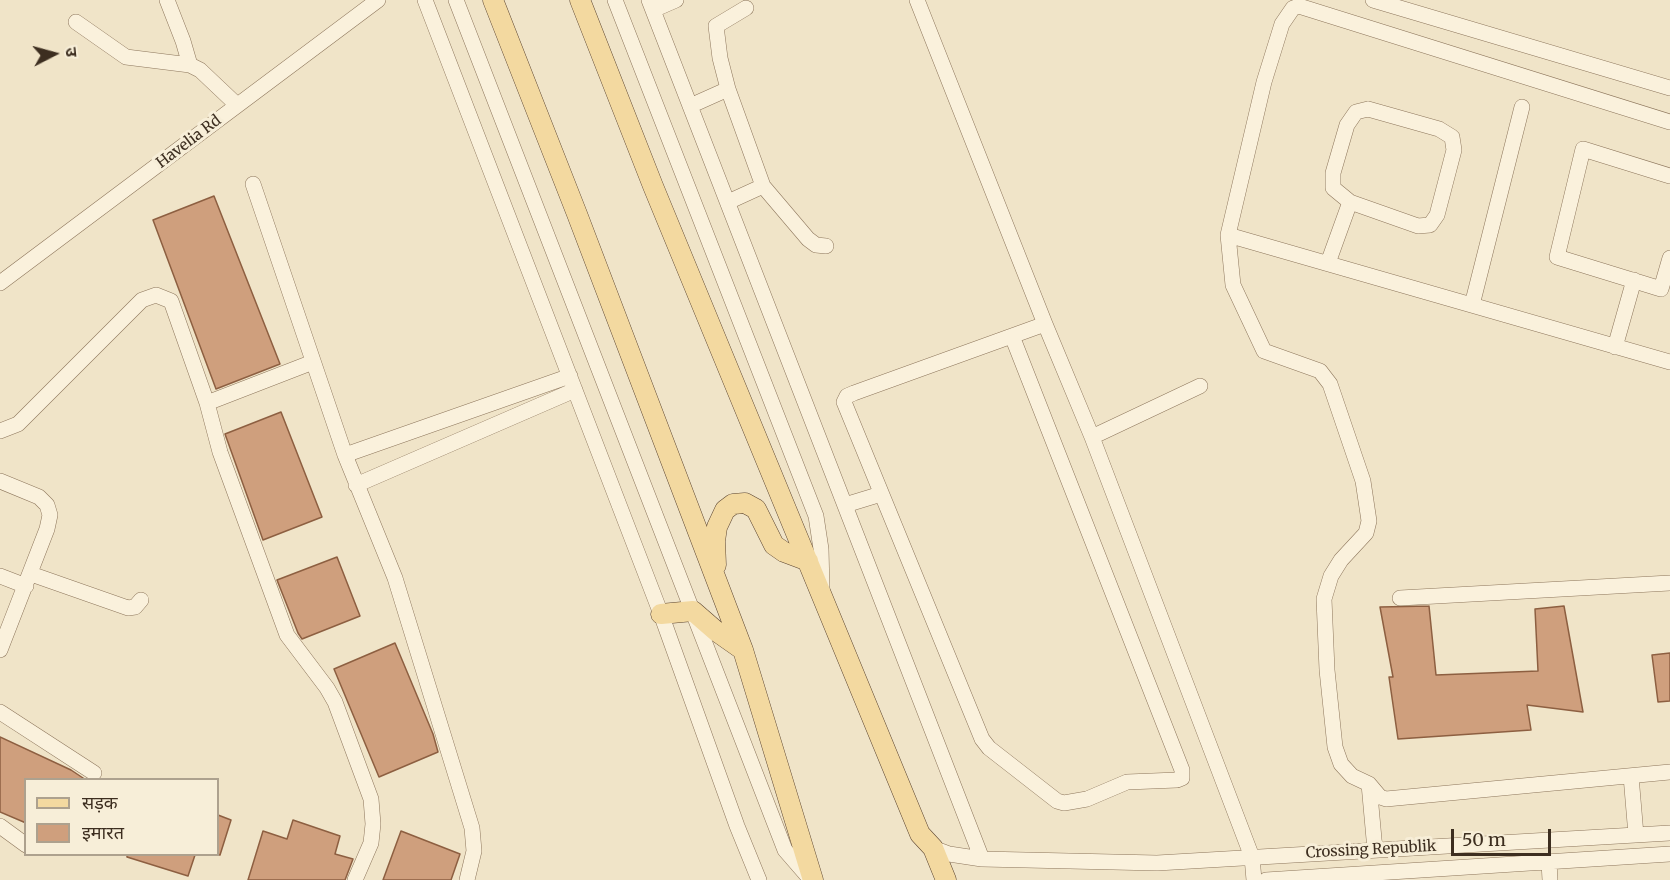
<!DOCTYPE html>
<html>
<head>
<meta charset="utf-8">
<style>
	body { margin:0 }
	#map { position:relative; width:1670px; height:880px; overflow:hidden; background:#f0e4c8; font-family:Merriweather,"Noto Sans Devanagari",serif }
	canvas { display:block }
	.legend { position:absolute; left:24px; top:778px; width:195px; height:78px; box-sizing:border-box; background:#f7eed8; border:2px solid #ada18e; margin:0; padding:8px 10px; list-style:none; font-size:18px; color:#3d2e20 }
	.legend li { display:flex; align-items:center; gap:12px; height:30px }
	.legend b { width:30px; border:2px solid #ada18e }
	.north { position:absolute; left:24px; top:24px; width:60px; height:60px; -webkit-text-stroke:4px #f7eed8; paint-order:stroke; rotate:84deg; font-size:16px; font-weight:700; line-height:24px; text-align:center; color:#3d2e20 }
	.north::after { content:''; display:block; margin:auto; width:21px; height:27px; background:#3d2e20; clip-path:polygon(50% 0,100% 100%,50% 72%,0 100%) }
	.scale { position:absolute; left:1451px; top:829px; width:100px; height:27px; box-sizing:border-box; border:3px solid #3d2e20; border-top:0; padding-left:8px; font-size:18px; line-height:21px; white-space:nowrap; color:#3d2e20; -webkit-text-stroke:4px #f7eed8; paint-order:stroke }
</style>
</head>
<body>
<div id="map">
<canvas width="1670" height="880"></canvas>
<ul class="legend">
<li><b style="height:8px;background:#f3d9a0"></b>सड़क</li>
<li><b style="height:16px;background:#cf9f7d"></b>इमारत</li>
</ul>
<div class="north">उ</div>
<div class="scale">50 m</div>
</div>
<script>
const ctx = document.querySelector('canvas').getContext('2d');
ctx.lineJoin = 'round';
function fill(path, color) { ctx.fillStyle = color; ctx.fill(path, 'evenodd'); }
const toPath = rows => new Path2D(rows.map(r => 'M' + r).join(''));
function stroke(path, color, width, dash) { ctx.strokeStyle = color; ctx.lineWidth = width; ctx.lineCap = dash ? 'butt' : 'round'; ctx.setLineDash(dash || []); ctx.stroke(path); }
function drawText(font, color, halo, rows, align = 'center') {
  ctx.font = font + ' Merriweather,serif'; ctx.lineWidth = 6; ctx.setLineDash([]); ctx.textBaseline = 'middle'; ctx.strokeStyle = halo; ctx.fillStyle = color; for (const [text, x, y, turn = 0] of rows) {
    ctx.save(); ctx.translate(x, y); ctx.rotate((+turn || 0) * Math.PI / 180); ctx.textAlign = isNaN(turn) ? turn : align; if (halo) ctx.strokeText(text, 0, 0); ctx.fillText(text, 0, 0); ctx.restore();
  }
}
const building = toPath([
	[214,196,280,364,216,389,153,220,214,196],
	[281,412,322,517,263,540,225,434,281,412],
	[337,557,360,616,302,639,298,633,277,580,337,557],
	[1429,606,1436,675,1538,671,1535,609,1564,606,1583,712,1527,705,1531,730,1398,739,1389,677,1393,677,1380,607,1429,606],
	[395,643,433,734,438,752,379,777,334,669,395,643],
	[1670,653,1670,701,1658,702,1652,655,1670,653],
	[0,737,71,770,86,780,26,780,26,823,0,812,0,737],
	[218,815,231,820,220,855,218,855,218,815],
	[293,820,340,836,335,854,353,859,345,880,248,880,263,831,287,839,293,820],
	[401,831,460,854,451,880,383,880,401,831],
	[127,855,195,855,188,876,127,857,127,855]
]);
const minor = toPath([
	[167,0,183,41,190,65],
	[425,0,661,614,737,826,759,880],
	[456,0,785,850,811,880],
	[615,0,816,516,821,549,822,589],
	[649,0,982,859],
	[917,0,1045,324,1092,437,1252,857,1254,880],
	[1373,0,1670,88],
	[746,8,716,26,720,58,728,89,763,186,808,239,816,245,826,246],
	[653,10,676,0],
	[76,22,126,57,190,65,200,70,237,105],
	[690,106,728,89],
	[1368,109,1439,129,1452,137,1454,150,1437,215,1430,225,1418,226,1350,202,1333,188,1333,173,1347,125,1356,112,1368,109],
	[1670,122,1299,6,1293,8,1282,24,1264,82,1228,235,1233,285,1264,351,1320,371,1330,384,1363,481,1369,521,1366,533,1341,560,1331,576,1324,599,1327,670,1335,747,1341,764,1352,776,1369,784,1380,797,1386,799,1670,772],
	[1670,176,1583,149,1557,257,1661,289,1670,258],
	[253,184,345,455,395,578,472,828,474,851,467,880],
	[728,202,763,186],
	[1228,235,1670,362],
	[1328,263,1350,202],
	[0,283,378,0],
	[1472,305,1522,107],
	[1012,336,1182,770,1182,778,1177,780,1127,782,1087,799,1064,803,1057,801,989,748,982,739,844,402,847,396,854,393,1045,324],
	[1615,347,1634,280],
	[207,403,313,362],
	[0,431,18,424,142,300,156,295,171,301,207,403,220,452,287,635,327,688,335,702,371,799,373,824,371,843,355,880],
	[1092,437,1200,386],
	[345,455,570,376],
	[0,481,39,497,47,505,50,515,47,529,0,650],
	[356,485,575,390],
	[845,505,881,494],
	[31,574,128,608,135,607,141,600],
	[0,576,26,586],
	[1400,598,1670,583],
	[0,712,94,773],
	[1631,776,1636,835],
	[1369,784,1375,850],
	[0,826,26,845],
	[933,848,949,854,982,859,1157,863,1670,833],
	[1549,862,1550,880],
	[1266,880,1670,854]
]);
const major = toPath([
	[493,0,577,214,743,650,813,880],
	[580,0,653,186,920,834,933,848,946,880],
	[716,565,715,541,717,527,725,510,733,504,745,503,756,509,774,545,784,552,808,561],
	[661,614,693,611,716,631,743,650]
]);
const streetNames = [
	["Havelia Rd",189,142,-37],
	["Crossing Republik",1371,850,-3]
];
fill(building, '#cf9f7d');
stroke(building, '#8d5f41', 1.5);
stroke(minor, '#8d765c', 16);
stroke(major, '#5b4430', 21);
stroke(minor, '#faf1dc', 15);
stroke(major, '#f3d9a0', 20);
drawText('15px', '#3d2e20', '#f7eed8', streetNames);
</script>
</body>
</html>
